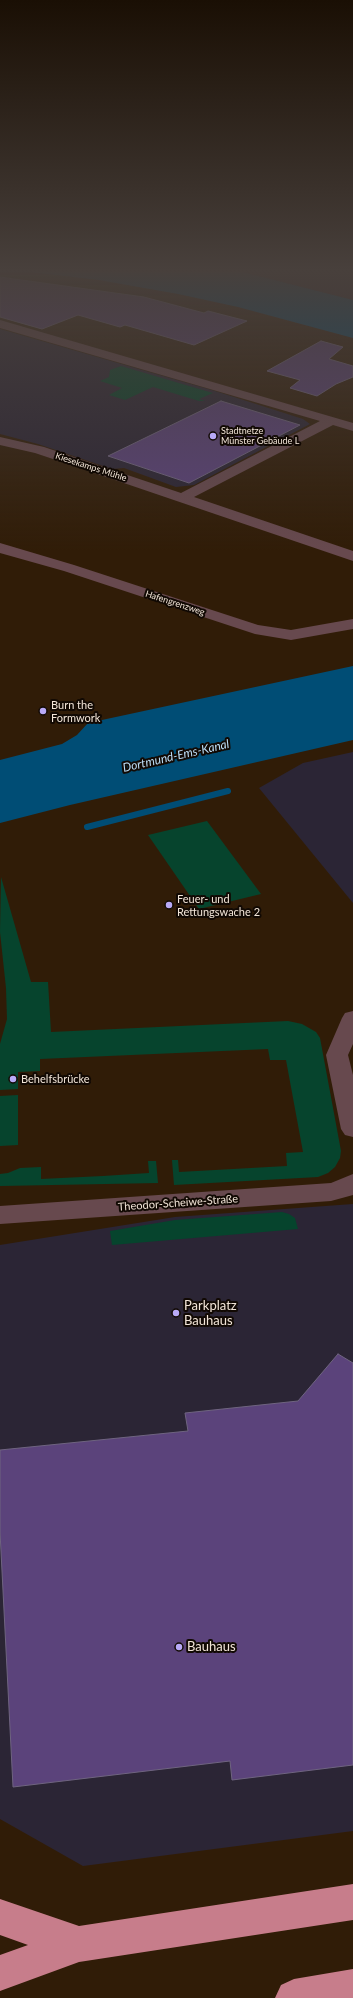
<!DOCTYPE html>
<html>
<head>
<meta charset="utf-8">
<style>
	body { margin:0 }
	canvas { display:block; background:#301c07 }
</style>
</head>
<body>
<canvas width="353" height="1998"></canvas>
<script>
const ctx = document.querySelector('canvas').getContext('2d');
ctx.lineJoin = 'round';
function fill(path, color) { ctx.fillStyle = color; ctx.fill(path, 'evenodd'); }
const toPath = rows => new Path2D(rows.map(r => 'M' + r).join(''));
function stroke(path, color, width, dash) { ctx.strokeStyle = color; ctx.lineWidth = width; ctx.lineCap = dash ? 'butt' : 'round'; ctx.setLineDash(dash || []); ctx.stroke(path); }
function drawText(font, color, halo, rows, align = 'center') {
  ctx.font = font + ' Lato,sans-serif'; ctx.lineWidth = 4; ctx.setLineDash([]); ctx.textBaseline = 'middle'; ctx.strokeStyle = halo; ctx.fillStyle = color; for (const [text, x, y, turn = 0] of rows) {
    ctx.save(); ctx.translate(x, y); ctx.rotate((+turn || 0) * Math.PI / 180); ctx.textAlign = isNaN(turn) ? turn : align; if (halo) ctx.strokeText(text, 0, 0); ctx.fillText(text, 0, 0); ctx.restore();
  }
}
const commercial = toPath([
	[243,272,353,272,353,300,270,279]
]);
const industrial = toPath([
	[0,329,215,391,303,419,310,424,194,485,176,487,124,468,112,469,38,444,0,434],
	[353,752,353,903,259,788,303,763],
	[353,1204,353,1831,83,1866,0,1819,0,1245,175,1217]
]);
const green = toPath([
	[121,366,213,393,199,399,205,401,199,401,153,387,125,400,109,395,122,388,100,381,109,377,110,370],
	[207,821,261,894,199,909,148,835],
	[1,877,31,982,48,982,51,1032,288,1021,302,1024,316,1032,320,1038,341,1151,340,1158,335,1167,328,1173,318,1177,174,1185,172,1160,178,1160,179,1172,287,1166,286,1153,303,1152,286,1060,270,1060,268,1049,40,1059,40,1071,18,1072,18,1089,0,1090,0,1044,7,1019,6,988,0,932],
	[18,1095,18,1145,0,1146,0,1096],
	[148,1161,156,1161,158,1183,0,1186,0,1174,8,1173,20,1168,41,1167,41,1179,103,1176,149,1173],
	[282,1212,289,1214,295,1218,298,1229,112,1245,110,1231,175,1220]
]);
const water = toPath([
	[30,272,243,272,353,300,353,338,238,307,178,294,99,280],
	[353,666,353,740,70,805,0,823,0,760,62,744,77,735,88,723]
]);
const stream = toPath([
	[87,827,228,791]
]);
const building = toPath([
	[0,277,144,297,204,313,208,311,247,321,194,345,125,325,120,327,78,315,42,329,0,317,0,277],
	[321,341,343,347,329,359,353,366,353,377,336,384,317,396,290,388,300,380,267,371,321,341],
	[221,401,300,425,189,483,108,456,221,401],
	[338,1354,353,1363,353,1765,232,1780,230,1761,13,1787,0,1532,0,1450,188,1431,185,1413,298,1401,338,1354]
]);
const minor = toPath([
	[0,320,353,423,353,431,333,425,194,497,353,551,353,561,71,465,35,453,0,445,0,437,44,447,181,493,320,421,0,328,0,320],
	[0,543,74,565,258,625,291,630,353,619,353,629,291,640,255,634,64,571,0,553,0,543],
	[353,1011,353,1044,348,1055,353,1075,353,1137,345,1135,341,1129,326,1055,342,1018,345,1013,353,1011],
	[353,1174,353,1195,331,1201,0,1224,0,1206,331,1183,353,1174]
]);
const highway = toPath([
	[353,1884,353,1920,79,1962,0,1991,0,1955,28,1945,0,1935,0,1899,79,1926,353,1884],
	[353,1969,353,1998,275,1998,281,1985,294,1979,353,1969]
]);
const markers = [
	[213,436,4,"#b9aaf7"],
	[43,711,4,"#b9aaf7"],
	[169,905,4,"#b9aaf7"],
	[13,1079,4,"#b9aaf7"],
	[176,1313,4,"#b9aaf7"],
	[179,1647,4,"#b9aaf7"]
];
const farPoinames = [
	["Stadtnetze",221,431],
	["Münster Gebäude L",221,441]
];
const farStreetnames = [
	["Kiesekamps Mühle",91,467,18],
	["Hafengrenzweg",175,603,18]
];
const poiNames = [
	["Burn the",51,705],
	["Formwork",51,718],
	["Feuer- und",177,899],
	["Rettungswache 2",177,912],
	["Behelfsbrücke",21,1079]
];
const streetNames = [
	["Theodor-Scheiwe-Straße",178,1203,-4]
];
const waterNames = [
	["Dortmund-Ems-Kanal",176,756,-13]
];
const nearPoinames = [
	["Parkplatz",184,1306],
	["Bauhaus",184,1321],
	["Bauhaus",187,1647]
];
fill(commercial, '#33232d');
fill(industrial, '#2b2535');
fill(green, '#06442d');
fill(water, '#004d75');
stroke(stream, '#004d75', 6);
fill(building, '#5b437b');
stroke(building, '#6f6480', 1);
fill(minor, '#67494e');
fill(highway, '#c77d8b');
const sky = ctx.createLinearGradient(0, 0, 0, 551);
sky.addColorStop(0, '#1a0f04');
sky.addColorStop(0.49, '#48403c');
sky.addColorStop(1, '#48403c00');
ctx.fillStyle = sky;
ctx.fillRect(0, 0, 353, 551);
for (const [x, y, r, color] of markers) { const dot = new Path2D(); dot.arc(x, y, r, 0, 2 * Math.PI); ctx.fillStyle = color; ctx.fill(dot); stroke(dot, '#110903', 1.5); }
drawText('9px', '#f2e5d8', '#110903', farPoinames, 'left');
drawText('9px', '#f2e5d8', '#110903', farStreetnames);
drawText('11px', '#f2e5d8', '#110903', poiNames, 'left');
drawText('11px', '#f2e5d8', '#110903', streetNames);
drawText('italic 12px', '#bcddf6', '#110903', waterNames);
drawText('13px', '#f2e5d8', '#110903', nearPoinames, 'left');
</script>
</body>
</html>
